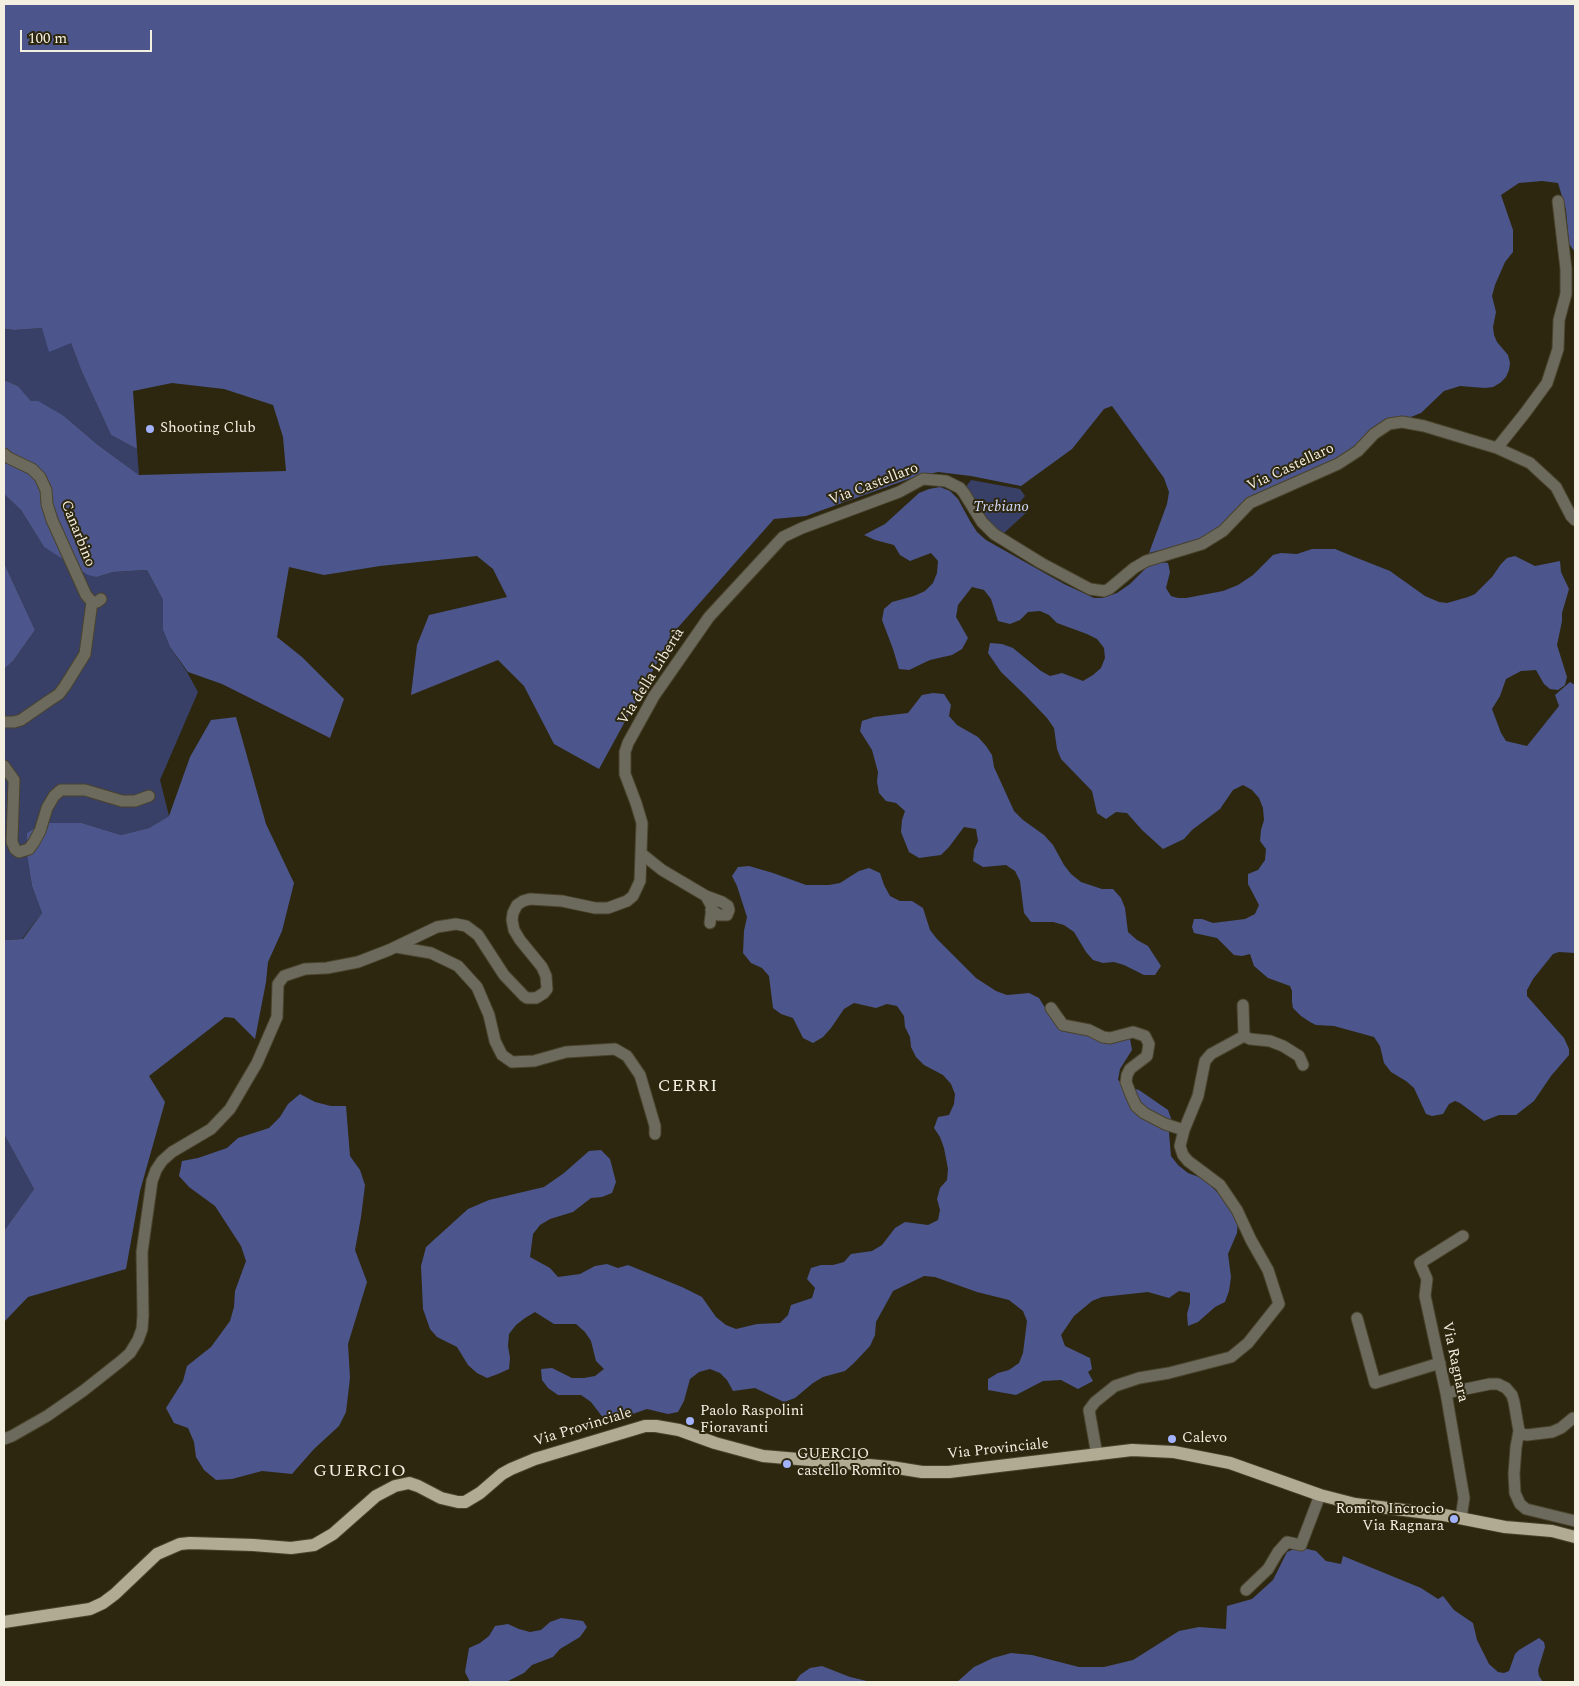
<!DOCTYPE html>
<html>
<head>
<meta charset="utf-8">
<style>
	body { margin:0 }
	#map { position:relative; width:1579px; height:1686px; overflow:hidden; background:#2d270f; font-family:Spectral,serif }
	canvas { display:block }
	.frame { position:absolute; inset:0; border:5px solid #f3efe1; pointer-events:none }
	.scale { position:absolute; left:20px; top:30px; width:132px; height:22px; box-sizing:border-box; border:2px solid #f3efe1; border-top:0; padding-left:6px; font-size:15px; line-height:18px; white-space:nowrap; color:#f3efe1; -webkit-text-stroke:4px #2d270f; paint-order:stroke }
</style>
</head>
<body>
<div id="map">
<canvas width="1579" height="1686"></canvas>
<div class="frame"></div>
<div class="scale">100 m</div>
</div>
<script>
const ctx = document.querySelector('canvas').getContext('2d');
ctx.lineJoin = 'round';
function fill(path, color) { ctx.fillStyle = color; ctx.fill(path, 'evenodd'); }
const toPath = rows => new Path2D(rows.map(r => 'M' + r).join(''));
function stroke(path, color, width, dash) { ctx.strokeStyle = color; ctx.lineWidth = width; ctx.lineCap = dash ? 'butt' : 'round'; ctx.setLineDash(dash || []); ctx.stroke(path); }
function drawText(font, color, halo, rows, align = 'center') {
  ctx.font = font + ' Spectral,serif'; ctx.lineWidth = 4; ctx.setLineDash([]); ctx.textBaseline = 'middle'; ctx.strokeStyle = halo; ctx.fillStyle = color; for (const [text, x, y, turn = 0] of rows) {
    ctx.save(); ctx.translate(x, y); ctx.rotate((+turn || 0) * Math.PI / 180); ctx.textAlign = isNaN(turn) ? turn : align; if (halo) ctx.strokeText(text, 0, 0); ctx.fillText(text, 0, 0); ctx.restore();
  }
}
const green = toPath([
	[42,328,71,343,82,372,111,435,137,449,139,475,98,445,64,416,31,401,18,386,4,380,4,329,15,330],
	[971,480,1020,489,1025,496,1020,502,1028,511,1003,534,996,531,980,513,978,504,966,491,965,488],
	[4,494,21,510,44,547,97,577,113,572,147,570,163,600,163,630,170,647,187,672,198,692,160,780,169,816,149,828,121,835,82,823,42,823,27,833,27,855,32,886,42,913,22,939,4,940,4,669,13,661,35,630,4,563],
	[4,1134,34,1189,4,1231]
]);
const forest = toPath([
	[4,4,1575,4,1575,252,1569,244,1566,210,1558,183,1542,181,1519,183,1501,195,1513,230,1513,252,1505,262,1495,285,1492,296,1496,312,1493,327,1494,335,1497,342,1508,355,1510,363,1509,370,1506,377,1500,383,1493,387,1485,388,1460,386,1444,391,1421,413,1398,422,1369,436,1329,464,1264,496,1200,540,1149,553,1167,504,1169,492,1164,478,1112,406,1104,409,1072,449,1021,486,971,476,938,472,914,477,806,516,774,519,674,632,599,769,554,744,524,686,498,660,411,695,417,645,429,615,507,597,493,569,477,556,380,566,324,575,289,567,277,637,302,657,344,699,330,738,222,684,188,672,170,647,163,630,163,600,147,570,113,572,97,577,88,575,44,547,21,510,4,494,4,380,18,386,31,401,38,401,64,416,98,445,139,475,286,471,283,437,273,405,224,389,172,383,133,391,137,449,111,435,82,372,71,343,49,352,42,328,15,330,4,329],
	[940,487,950,491,958,499,970,521,977,532,986,540,1064,584,1094,598,1102,598,1117,593,1130,584,1146,568,1160,562,1168,563,1170,572,1166,588,1171,596,1178,598,1186,598,1223,591,1238,585,1253,575,1273,555,1281,553,1297,554,1312,549,1335,549,1352,556,1390,571,1425,596,1439,602,1447,603,1468,597,1475,594,1492,577,1501,564,1507,558,1515,556,1535,566,1560,561,1561,572,1569,589,1562,613,1562,621,1557,645,1567,677,1565,685,1558,690,1550,689,1544,684,1536,670,1521,671,1506,679,1500,696,1492,709,1501,733,1506,741,1527,746,1559,706,1555,695,1570,682,1575,685,1575,953,1559,952,1553,954,1533,979,1527,990,1527,996,1564,1038,1569,1049,1569,1055,1551,1076,1534,1101,1516,1115,1499,1115,1484,1121,1460,1103,1455,1101,1449,1104,1443,1114,1432,1116,1426,1114,1414,1088,1406,1081,1391,1072,1384,1063,1380,1046,1374,1037,1334,1026,1316,1025,1310,1022,1301,1016,1293,1008,1292,1002,1292,991,1290,986,1268,978,1254,966,1250,954,1242,956,1234,955,1217,938,1194,933,1192,927,1194,919,1202,919,1213,923,1245,919,1255,914,1259,905,1248,884,1248,874,1258,870,1265,860,1266,849,1260,841,1261,830,1264,820,1263,808,1259,798,1252,790,1243,785,1233,790,1220,809,1192,830,1184,839,1163,849,1142,830,1127,813,1116,812,1106,819,1097,813,1092,791,1061,759,1057,749,1054,728,1047,718,1025,695,1001,672,988,653,990,643,1002,644,1013,648,1041,671,1050,676,1062,673,1083,681,1093,675,1101,668,1105,658,1104,648,1097,639,1087,634,1057,623,1049,615,1040,611,1028,612,1020,620,1010,624,998,621,991,599,984,590,972,587,958,605,956,617,968,638,962,649,952,655,930,660,909,670,899,669,893,649,882,620,884,609,892,602,914,596,925,591,933,583,937,573,938,561,931,553,910,561,900,555,894,545,875,540,864,535,885,524,919,493,929,489],
	[4,563,35,630,13,661,4,669],
	[933,693,944,694,951,705,949,716,957,725,978,737,986,746,992,755,994,767,1014,811,1023,820,1044,835,1053,845,1064,865,1071,874,1081,882,1102,889,1113,889,1121,898,1125,908,1128,932,1137,940,1148,946,1161,966,1155,975,1144,975,1124,965,1114,962,1103,963,1093,960,1086,952,1074,932,1064,925,1053,922,1031,922,1024,913,1020,881,1015,871,1006,865,983,867,973,861,974,850,978,841,976,829,964,827,949,847,941,855,919,858,909,852,901,832,902,820,905,811,896,803,886,801,879,793,877,782,878,772,872,750,860,731,862,721,874,717,908,713,922,695],
	[236,717,266,824,294,883,282,931,268,962,266,982,255,1039,234,1018,225,1017,149,1076,165,1102,140,1191,126,1269,28,1297,4,1322,4,1231,34,1189,4,1134,4,940,23,939,42,913,32,886,27,855,27,833,42,823,82,823,121,835,149,828,169,816,190,757,211,720],
	[749,866,773,873,806,885,829,885,840,883,859,871,869,868,880,873,884,885,890,896,900,901,912,901,923,908,930,930,937,939,976,978,996,991,1007,995,1029,993,1039,998,1052,1019,1107,1035,1130,1039,1132,1050,1120,1069,1118,1080,1127,1087,1139,1090,1168,1110,1172,1121,1169,1133,1171,1156,1178,1165,1188,1173,1199,1177,1209,1184,1226,1201,1238,1221,1237,1233,1228,1254,1231,1277,1229,1291,1225,1302,1215,1307,1198,1322,1188,1326,1187,1314,1190,1303,1190,1293,1179,1291,1169,1298,1148,1292,1102,1297,1092,1301,1074,1316,1061,1335,1065,1346,1090,1358,1092,1369,1088,1372,1093,1381,1078,1389,1061,1380,1043,1381,1016,1395,988,1390,988,1379,998,1373,1009,1370,1019,1363,1023,1353,1027,1321,1023,1311,1009,1300,977,1292,935,1277,924,1276,893,1291,876,1322,875,1335,870,1346,854,1363,845,1371,823,1377,813,1383,795,1398,784,1402,755,1388,733,1391,727,1380,720,1373,710,1369,699,1372,690,1379,684,1401,678,1412,668,1414,647,1409,615,1420,604,1419,591,1402,581,1395,558,1395,548,1388,542,1380,541,1369,552,1368,572,1378,584,1378,595,1376,604,1369,596,1361,591,1341,585,1332,576,1324,554,1324,535,1312,525,1318,516,1325,509,1334,508,1346,510,1358,509,1369,498,1374,487,1378,477,1373,468,1365,457,1347,437,1337,430,1329,423,1309,421,1266,426,1247,468,1209,489,1200,544,1187,564,1173,589,1151,601,1150,610,1159,616,1182,612,1193,602,1197,591,1198,573,1212,550,1219,540,1225,533,1234,530,1257,550,1268,558,1277,580,1274,595,1266,607,1264,618,1268,628,1265,682,1287,702,1297,716,1317,726,1325,736,1329,757,1324,780,1323,788,1315,791,1305,812,1298,815,1288,807,1279,811,1268,821,1265,833,1265,844,1262,851,1254,872,1251,882,1245,895,1228,905,1222,928,1225,938,1220,940,1210,937,1199,940,1188,947,1180,948,1169,944,1148,940,1137,934,1128,938,1117,949,1115,954,1104,955,1094,951,1084,943,1075,924,1065,916,1057,911,1047,910,1037,905,1027,904,1016,897,1006,887,1004,876,1008,854,1003,844,1009,831,1028,823,1037,813,1043,803,1038,793,1018,781,1014,773,1008,769,976,762,968,751,963,743,953,744,931,747,917,737,886,732,876,738,867],
	[300,1094,315,1102,331,1106,346,1106,350,1156,360,1170,365,1185,361,1217,355,1250,367,1282,348,1344,350,1378,346,1412,339,1426,314,1449,292,1474,262,1471,232,1479,216,1480,204,1470,196,1457,194,1442,188,1428,174,1423,166,1408,183,1381,187,1366,211,1347,230,1321,234,1307,235,1291,246,1261,241,1246,215,1206,189,1187,179,1176,182,1161,198,1158,227,1148,238,1138,269,1128,280,1117,288,1104],
	[1299,1547,1316,1551,1326,1561,1341,1564,1343,1556,1421,1588,1438,1599,1443,1596,1454,1610,1473,1623,1477,1640,1489,1664,1498,1672,1504,1673,1509,1671,1515,1654,1519,1650,1539,1638,1544,1642,1545,1647,1538,1670,1539,1676,1543,1682,957,1682,974,1667,993,1658,1011,1653,1032,1655,1079,1667,1104,1667,1133,1660,1179,1631,1199,1627,1226,1629,1227,1606,1252,1599,1273,1580,1287,1552],
	[561,1618,583,1621,587,1627,580,1637,560,1649,553,1657,532,1665,524,1673,506,1682,470,1682,465,1672,469,1648,480,1643,489,1636,495,1626,508,1624,519,1629,530,1632,541,1630,550,1622],
	[822,1666,850,1677,871,1682,795,1682,800,1675,810,1668]
]);
const minor = toPath([
	[1497,448,1525,413,1547,383,1558,349,1559,320,1566,294,1566,269,1558,201],
	[4,454,9,458,32,469,40,477,46,490,47,504,52,520,86,595,92,602,97,602,101,599],
	[4,722,14,722,21,720,47,702,59,694,65,686,85,654,92,602],
	[4,766,14,780,12,842,15,849,19,852,29,849,34,842,40,831,47,808,54,796,61,790,85,790,122,801,135,801,149,796],
	[642,854,662,870,706,896,712,907,710,923],
	[706,896,722,902,728,906,729,910,727,915,719,915,711,910],
	[396,947,431,953,458,966,477,987,489,1015,495,1041,502,1055,512,1062,534,1061,566,1052,615,1049,627,1056,640,1075,655,1126,655,1134],
	[1051,1008,1063,1025,1089,1030,1103,1037,1110,1038,1133,1032,1145,1036,1149,1044,1147,1056,1130,1069,1127,1075,1126,1082,1131,1095,1136,1106,1144,1113,1165,1124,1184,1130],
	[1244,1036,1250,1039,1270,1041,1283,1046,1299,1056,1303,1065],
	[1357,1318,1375,1383,1440,1363],
	[1446,1393,1490,1384,1498,1384,1506,1388,1512,1395,1514,1402,1519,1431,1522,1434,1527,1435,1552,1432,1561,1428,1573,1418],
	[1519,1431,1516,1447,1514,1474,1515,1493,1520,1504,1526,1509,1575,1521],
	[4,1439,12,1436,47,1416,83,1391,121,1361,130,1353,138,1340,142,1329,143,1315,142,1252,152,1181,156,1170,162,1161,172,1152,211,1129,230,1109,257,1063,277,1017,278,984,284,976,305,969,327,968,358,962,389,950,437,927,456,924,466,926,478,935,504,975,524,996,527,998,536,998,544,993,547,989,546,976,542,967,520,940,514,930,512,920,513,913,517,905,523,901,530,899,562,901,595,908,608,908,627,901,633,896,640,881,642,823,636,803,625,774,625,752,628,743,654,696,709,617,783,537,802,528,899,492,923,479,946,481,960,488,964,493,982,522,994,534,1041,563,1090,589,1104,591,1109,589,1134,568,1146,561,1202,544,1223,531,1250,503,1338,464,1358,451,1374,434,1389,424,1402,422,1424,426,1497,448,1530,463,1556,487,1571,516,1575,520],
	[1097,1455,1089,1410,1095,1402,1115,1386,1139,1378,1169,1373,1231,1357,1248,1343,1279,1304,1268,1270,1251,1240,1237,1210,1220,1185,1188,1161,1183,1155,1180,1146,1184,1130,1198,1096,1205,1061,1211,1054,1244,1036,1243,1005],
	[1461,1518,1464,1498,1446,1393,1425,1296,1427,1279,1420,1263,1463,1236],
	[1246,1590,1268,1569,1278,1552,1287,1542,1301,1545,1320,1495]
]);
const major = toPath([
	[4,1622,90,1609,103,1603,115,1594,157,1554,180,1544,190,1543,253,1545,291,1548,314,1545,333,1534,376,1496,395,1486,409,1483,418,1486,441,1498,458,1502,465,1502,480,1493,502,1474,511,1469,535,1459,645,1426,656,1426,679,1430,715,1443,763,1456,891,1467,922,1472,949,1472,1132,1450,1174,1452,1230,1463,1320,1495,1355,1504,1444,1515,1505,1527,1552,1531,1575,1537]
]);
const markers = [
	[150,429,5,"#a2b2fd"],
	[690,1421,5,"#a2b2fd"],
	[1172,1439,5,"#a2b2fd"],
	[787,1464,5,"#a2b2fd"],
	[1454,1519,5,"#a2b2fd"]
];
const poiNames = [
	["Shooting Club",160,429],
	["Paolo Raspolini",700,1412],
	["Fioravanti",700,1429],
	["Calevo",1182,1439],
	["GUERCIO",797,1455],
	["castello Romito",797,1472],
	["Romito Incrocio",1444,1510,"right"],
	["Via Ragnara",1444,1527,"right"]
];
const streetNames = [
	["Via Castellaro",1291,468,-25],
	["Via Castellaro",874,485,-21],
	["Canarbino",77,534,68],
	["Via della Libertà",652,677,-58],
	["Via Ragnara",1454,1362,78],
	["Via Provinciale",583,1428,-17],
	["Via Provinciale",998,1450,-6]
];
const parkNames = [
	["Trebiano",1001,508]
];
const quarterNames = [
	["CERRI",688,1087],
	["GUERCIO",360,1472]
];
fill(green, '#384068');
fill(forest, '#4c568c');
stroke(minor, '#49432c', 13);
stroke(major, '#49432c', 14);
stroke(minor, '#6c695d', 11);
stroke(major, '#b1ab93', 12);
for (const [x, y, r, color] of markers) { const dot = new Path2D(); dot.arc(x, y, r, 0, 2 * Math.PI); ctx.fillStyle = color; ctx.fill(dot); stroke(dot, '#2d270f', 2); }
drawText('15px', '#f3efe1', '#2d270f', poiNames, 'left');
drawText('15px', '#f3efe1', '#2d270f', streetNames);
drawText('italic 15px', '#d5ddff', '#2d270f', parkNames);
ctx.letterSpacing = '1px';
drawText('18px', '#f3efe1', '#2d270f', quarterNames);
ctx.letterSpacing = '0px';
</script>
</body>
</html>
